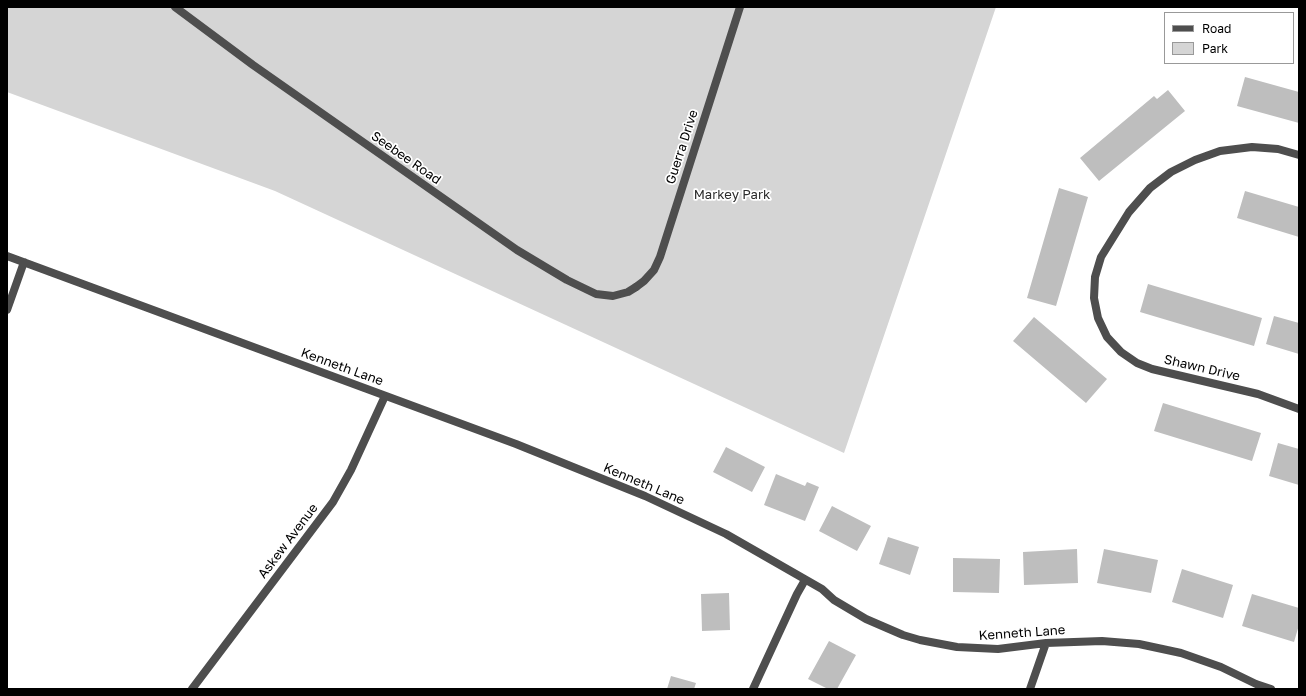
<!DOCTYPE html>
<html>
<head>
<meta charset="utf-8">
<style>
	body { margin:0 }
	#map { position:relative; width:1306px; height:696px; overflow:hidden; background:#fff; font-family:"Golos Text",sans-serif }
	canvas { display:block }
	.frame { position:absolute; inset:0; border:8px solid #000; pointer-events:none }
	.legend { position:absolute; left:1164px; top:12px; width:130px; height:52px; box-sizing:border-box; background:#fff; border:1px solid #999; margin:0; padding:5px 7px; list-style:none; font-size:12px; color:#000 }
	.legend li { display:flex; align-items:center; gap:8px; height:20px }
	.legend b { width:20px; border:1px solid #999 }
</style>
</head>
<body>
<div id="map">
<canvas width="1306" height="696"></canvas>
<div class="frame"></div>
<ul class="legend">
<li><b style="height:5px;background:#4e4e4e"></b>Road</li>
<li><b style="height:11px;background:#d5d5d5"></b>Park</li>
</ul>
</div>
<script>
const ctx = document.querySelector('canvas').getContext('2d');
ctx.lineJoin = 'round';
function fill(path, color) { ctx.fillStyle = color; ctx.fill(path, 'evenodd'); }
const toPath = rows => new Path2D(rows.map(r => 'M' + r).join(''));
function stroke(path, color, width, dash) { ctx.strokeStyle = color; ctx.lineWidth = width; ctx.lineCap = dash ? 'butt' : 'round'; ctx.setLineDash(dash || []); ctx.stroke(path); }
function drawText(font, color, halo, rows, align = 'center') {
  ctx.font = font + ' "Golos Text",sans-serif'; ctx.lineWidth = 3.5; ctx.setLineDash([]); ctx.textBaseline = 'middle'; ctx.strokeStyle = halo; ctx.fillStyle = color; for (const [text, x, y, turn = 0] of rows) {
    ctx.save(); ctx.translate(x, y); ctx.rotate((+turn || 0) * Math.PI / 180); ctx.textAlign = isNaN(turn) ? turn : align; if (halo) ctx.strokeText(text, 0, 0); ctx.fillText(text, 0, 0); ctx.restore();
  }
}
const green = toPath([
	[7,7,996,7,844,453,275,191,7,92]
]);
const building = toPath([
	[1245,77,1299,92,1299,123,1237,106],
	[1168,90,1185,111,1099,181,1080,158,1154,96,1157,99],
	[1059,188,1088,197,1056,306,1027,298],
	[1245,191,1299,207,1299,237,1237,218],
	[1148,284,1262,318,1254,346,1140,312],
	[1274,316,1299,323,1299,354,1266,344],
	[1034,317,1107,379,1086,403,1013,341],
	[1163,403,1261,433,1252,461,1154,431],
	[1278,443,1299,449,1299,485,1269,476],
	[726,447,765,467,752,492,713,472],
	[776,474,805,486,807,482,819,487,805,521,764,505],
	[832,506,871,526,857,551,819,531],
	[888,537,919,547,910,575,879,564],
	[1077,549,1078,583,1024,585,1023,552],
	[1104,549,1158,560,1151,593,1097,583],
	[953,558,1000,559,999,593,953,592],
	[1182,569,1233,585,1223,618,1172,602],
	[729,593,730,630,702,631,701,594],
	[1252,594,1299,608,1299,625,1294,642,1242,626],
	[829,641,856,655,837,689,828,689,808,679],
	[671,676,696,683,694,689,667,689]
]);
const service = toPath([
	[175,7,253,65,517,250,567,280,596,294,613,296,628,292,636,287]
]);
const minor = toPath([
	[1299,155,1278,149,1252,147,1220,151,1195,160,1171,172,1150,188,1129,212,1101,257,1095,277,1094,298,1098,318,1107,337,1121,352,1137,363,1152,369,1258,394,1299,409],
	[7,256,516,444,645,496,726,534,822,589,834,600,866,619,903,635,920,640,957,647,998,649,1046,643,1102,641,1139,644,1181,653,1221,667,1256,684,1271,689],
	[636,287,644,281,654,270,660,257,740,7],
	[7,310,24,262],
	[192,689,333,502,351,470,385,396],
	[753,689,797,594,805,580],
	[1030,689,1046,643]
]);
const streetNames = [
	["Guerra Drive",682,147,-72],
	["Seebee Road",406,158,35],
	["Kenneth Lane",342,367,20],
	["Shawn Drive",1202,368,13],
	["Kenneth Lane",644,484,23],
	["Askew Avenue",288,541,-53],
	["Kenneth Lane",1022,633,-4]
];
const parkNames = [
	["Markey Park",732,195]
];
fill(green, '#d5d5d5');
fill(building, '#bebebe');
stroke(service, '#4e4e4e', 8);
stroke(minor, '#4e4e4e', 8);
drawText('13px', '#000', '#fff', streetNames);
drawText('13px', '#2c2c2c', '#fff', parkNames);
</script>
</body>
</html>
